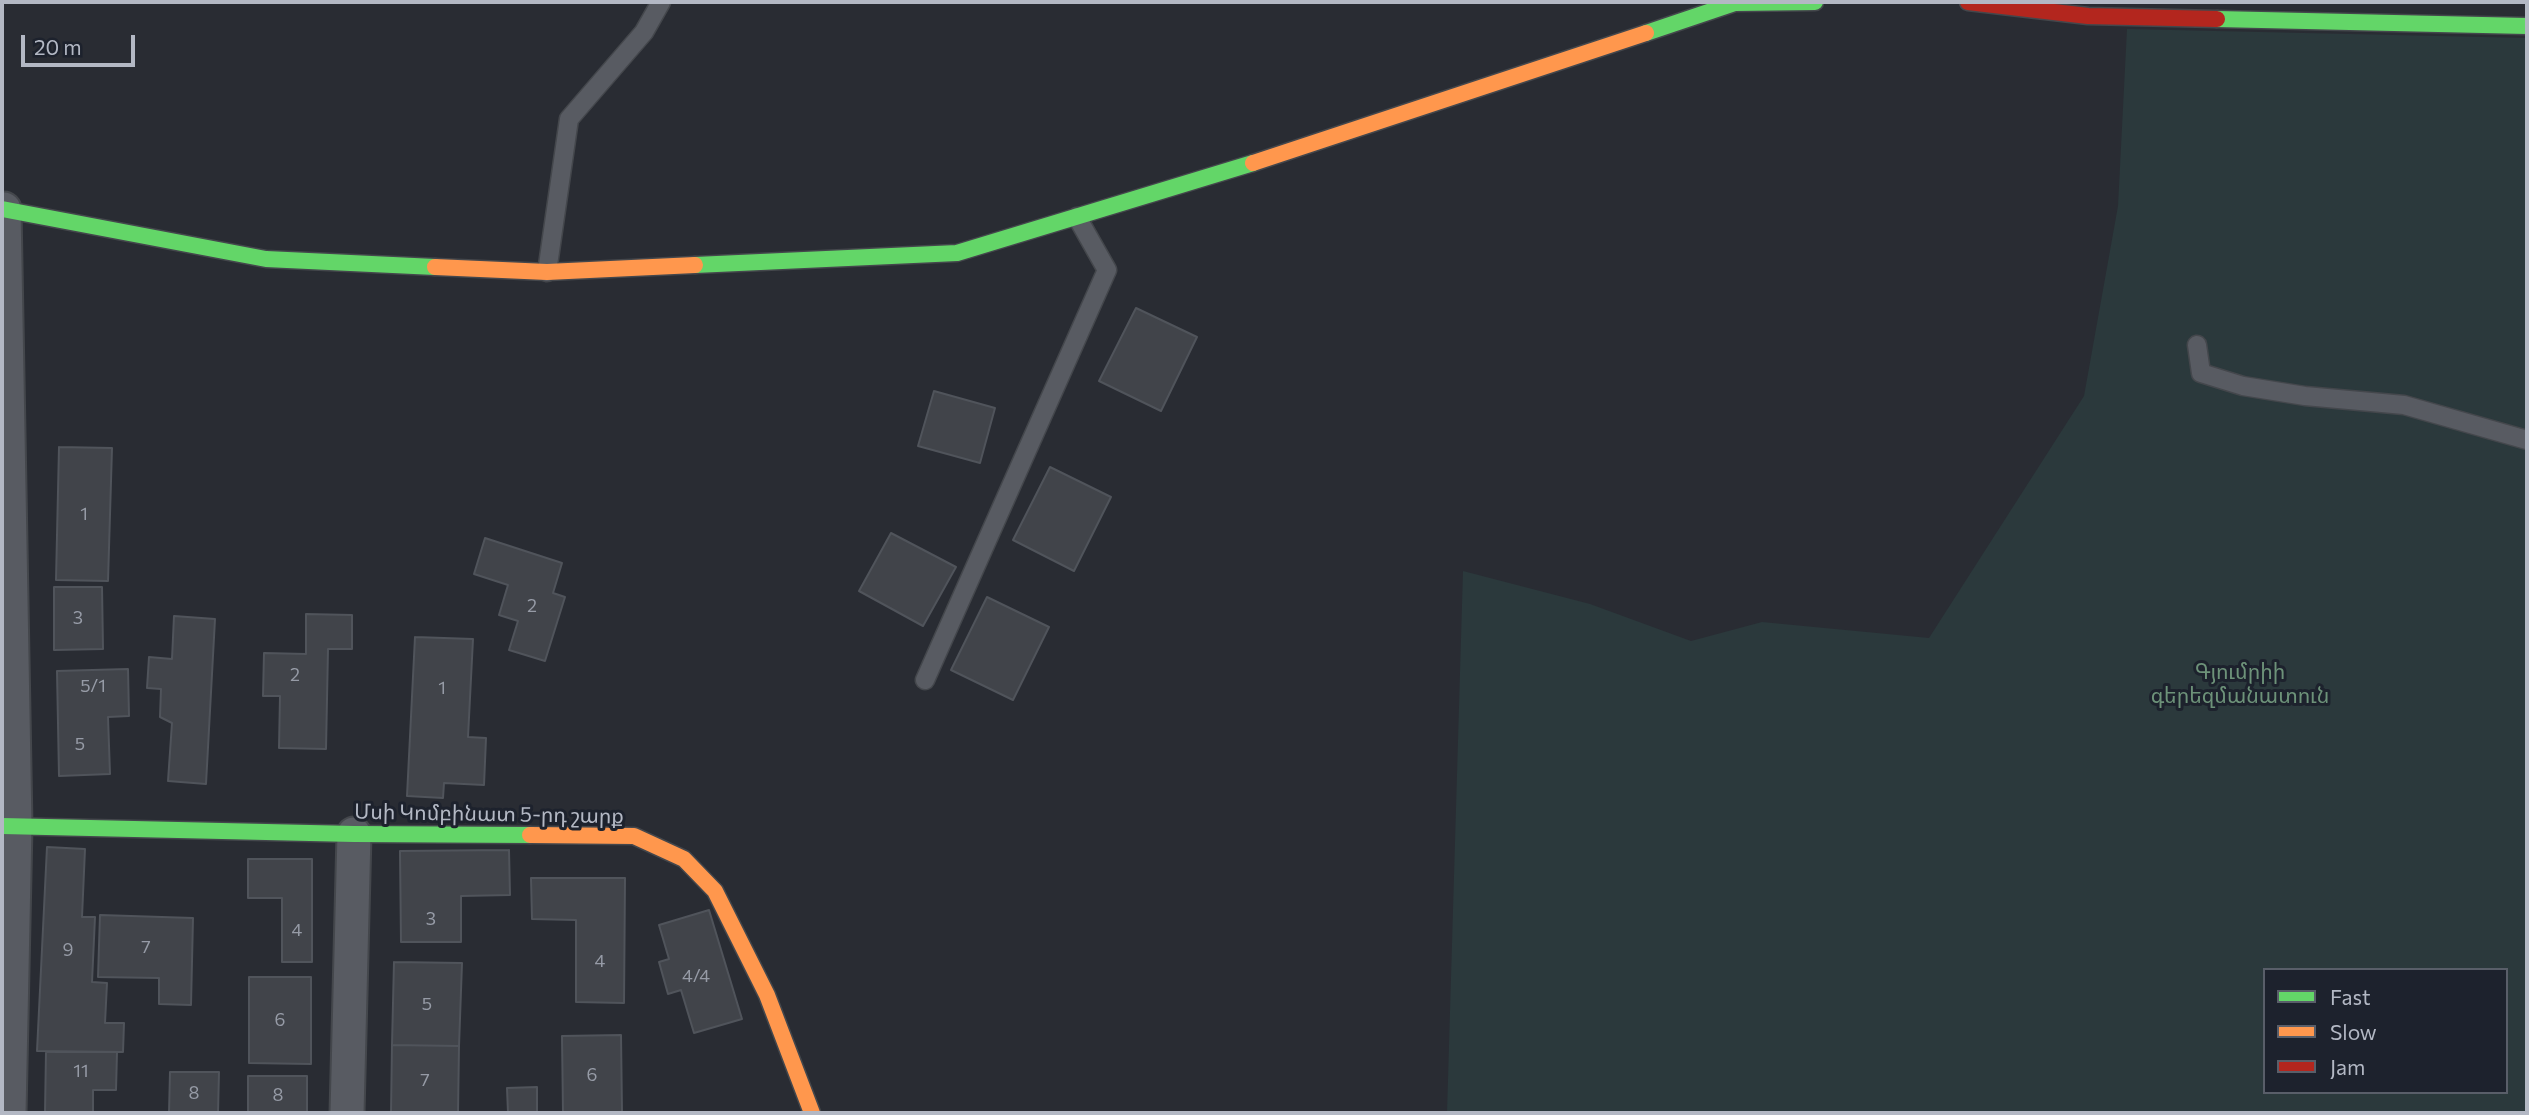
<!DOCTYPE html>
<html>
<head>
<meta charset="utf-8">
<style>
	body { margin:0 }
	#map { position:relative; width:2529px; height:1115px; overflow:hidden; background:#292c33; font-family:Commissioner,sans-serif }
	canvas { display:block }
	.frame { position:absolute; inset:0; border:4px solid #b3b8c4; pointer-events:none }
	.legend { position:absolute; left:2263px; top:968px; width:245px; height:126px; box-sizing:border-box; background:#1d222d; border:2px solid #595e69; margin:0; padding:9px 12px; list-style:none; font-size:21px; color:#b3b8c4 }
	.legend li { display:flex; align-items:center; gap:14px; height:35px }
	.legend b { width:35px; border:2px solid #595e69 }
	.scale { position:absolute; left:21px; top:35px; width:114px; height:32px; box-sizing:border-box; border:4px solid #b3b8c4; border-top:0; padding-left:9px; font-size:21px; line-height:24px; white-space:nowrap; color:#b3b8c4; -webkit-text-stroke:5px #1d222d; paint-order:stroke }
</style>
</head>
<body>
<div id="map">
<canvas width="2529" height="1115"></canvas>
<div class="frame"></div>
<ul class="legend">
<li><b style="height:9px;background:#63d668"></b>Fast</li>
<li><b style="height:9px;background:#ff974d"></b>Slow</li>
<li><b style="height:9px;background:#b3261e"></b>Jam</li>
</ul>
<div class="scale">20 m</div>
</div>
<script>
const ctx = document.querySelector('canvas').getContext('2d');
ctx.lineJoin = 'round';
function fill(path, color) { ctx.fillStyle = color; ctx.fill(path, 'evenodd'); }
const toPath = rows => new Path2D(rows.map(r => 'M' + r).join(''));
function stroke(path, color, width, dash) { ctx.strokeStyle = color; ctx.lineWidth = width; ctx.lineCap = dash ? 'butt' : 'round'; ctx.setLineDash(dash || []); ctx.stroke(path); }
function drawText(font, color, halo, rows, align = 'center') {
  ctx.font = font + ' Commissioner,"Noto Sans Armenian",sans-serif'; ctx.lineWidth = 6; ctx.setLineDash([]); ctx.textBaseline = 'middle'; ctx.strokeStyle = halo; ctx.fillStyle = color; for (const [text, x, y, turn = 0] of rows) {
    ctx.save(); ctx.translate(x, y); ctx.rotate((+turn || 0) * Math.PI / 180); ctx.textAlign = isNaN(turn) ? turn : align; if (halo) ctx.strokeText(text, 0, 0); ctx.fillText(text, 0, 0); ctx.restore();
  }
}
const green = toPath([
	[2127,29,2527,38,2527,1113,1447,1113,1463,571,1590,604,1691,641,1762,622,1929,638,2084,396,2118,206],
	[2265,970,2506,970,2506,1092,2265,1092]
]);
const building = toPath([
	[1136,308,1197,337,1161,411,1099,381,1136,308],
	[934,391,995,408,980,463,918,446,934,391],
	[59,447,112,448,108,581,56,580,59,447],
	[1050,467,1111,497,1074,571,1013,540,1050,467],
	[891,533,956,567,923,626,859,591,891,533],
	[485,538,562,563,553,593,565,597,545,661,509,650,518,621,499,615,508,585,474,574,485,538],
	[54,587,102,587,103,649,54,650,54,587],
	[987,597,1049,627,1013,700,951,670,987,597],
	[306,614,352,615,352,649,328,649,326,749,279,748,280,696,263,696,264,653,306,654,306,614],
	[174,616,215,619,206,784,168,781,172,723,160,717,161,689,147,688,149,657,172,659,174,616],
	[415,637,473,639,468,737,486,738,484,785,444,783,443,798,407,796,415,637],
	[128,669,129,716,108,717,110,774,59,776,57,671,128,669],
	[47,847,85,849,82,917,95,917,92,982,107,983,105,1023,124,1023,123,1052,37,1051,47,847],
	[509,850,510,895,461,896,461,942,401,942,400,851,509,850],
	[248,859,312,859,312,962,282,962,282,898,248,898,248,859],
	[531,878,625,878,624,1003,576,1002,576,920,532,919,531,878],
	[709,910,742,1019,694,1033,681,990,668,994,659,962,669,959,659,925,709,910],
	[100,915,193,918,191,1005,159,1004,159,978,98,977,100,915],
	[394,962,462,963,459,1046,392,1045,394,962],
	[249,977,311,977,311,1064,249,1063,249,977],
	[621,1035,622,1113,563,1113,562,1036,621,1035],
	[392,1045,459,1046,458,1113,391,1113,392,1045],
	[46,1052,117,1052,116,1090,93,1090,93,1113,45,1113,46,1052],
	[170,1072,219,1072,218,1113,169,1113,170,1072],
	[248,1076,307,1076,307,1113,248,1113,248,1076],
	[537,1087,537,1113,508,1113,507,1088,537,1087]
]);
const lane = toPath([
	[547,272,569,119,644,32,661,2],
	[2197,345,2201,373,2243,386,2305,396,2404,405,2527,440],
	[925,680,1107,270,1077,217]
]);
const street = toPath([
	[4,209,15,826,9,1113],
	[347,1113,354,834]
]);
const fast = toPath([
	[2217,19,2527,26],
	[1646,33,1735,3,1815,2],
	[2,209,266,259,435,267],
	[695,265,957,253,1253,163],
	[2,826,354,834,530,835]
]);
const slow = toPath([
	[1253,163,1646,33],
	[435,267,547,272,695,265],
	[530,835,634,836,684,859,715,891,767,995,812,1113]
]);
const jam = toPath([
	[1968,2,2088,16,2217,19]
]);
const numberNames = [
	["1",84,514],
	["2",532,606],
	["3",78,618],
	["2",295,675],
	["5/1",93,686],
	["1",442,688],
	["5",80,744],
	["3",431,919],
	["4",297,930],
	["7",146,947],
	["9",68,950],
	["4",600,961],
	["4/4",696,976],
	["5",427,1004],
	["6",280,1020],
	["11",81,1071],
	["6",592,1075],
	["7",425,1080],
	["8",194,1093],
	["8",278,1095]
];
const parkNames = [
	["Գյումրիի",2240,672],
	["գերեզմանատուն",2240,696]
];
const streetNames = [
	["Մսի Կոմբինատ 5-րդ շարք",489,814,1]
];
fill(green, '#2b393c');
fill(building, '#41444a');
stroke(building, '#50545b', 2);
stroke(lane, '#44474c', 21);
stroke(street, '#44474c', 37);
stroke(fast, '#44474c', 19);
stroke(slow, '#44474c', 19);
stroke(jam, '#44474c', 19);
stroke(lane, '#585b62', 18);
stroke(street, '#585b62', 33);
stroke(fast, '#63d668', 16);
stroke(slow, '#ff974d', 16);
stroke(jam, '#b3261e', 16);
drawText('18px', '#969ba6', null, numberNames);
drawText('21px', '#6d9279', '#1d222d', parkNames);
drawText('21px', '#b3b8c4', '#1d222d', streetNames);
</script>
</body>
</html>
